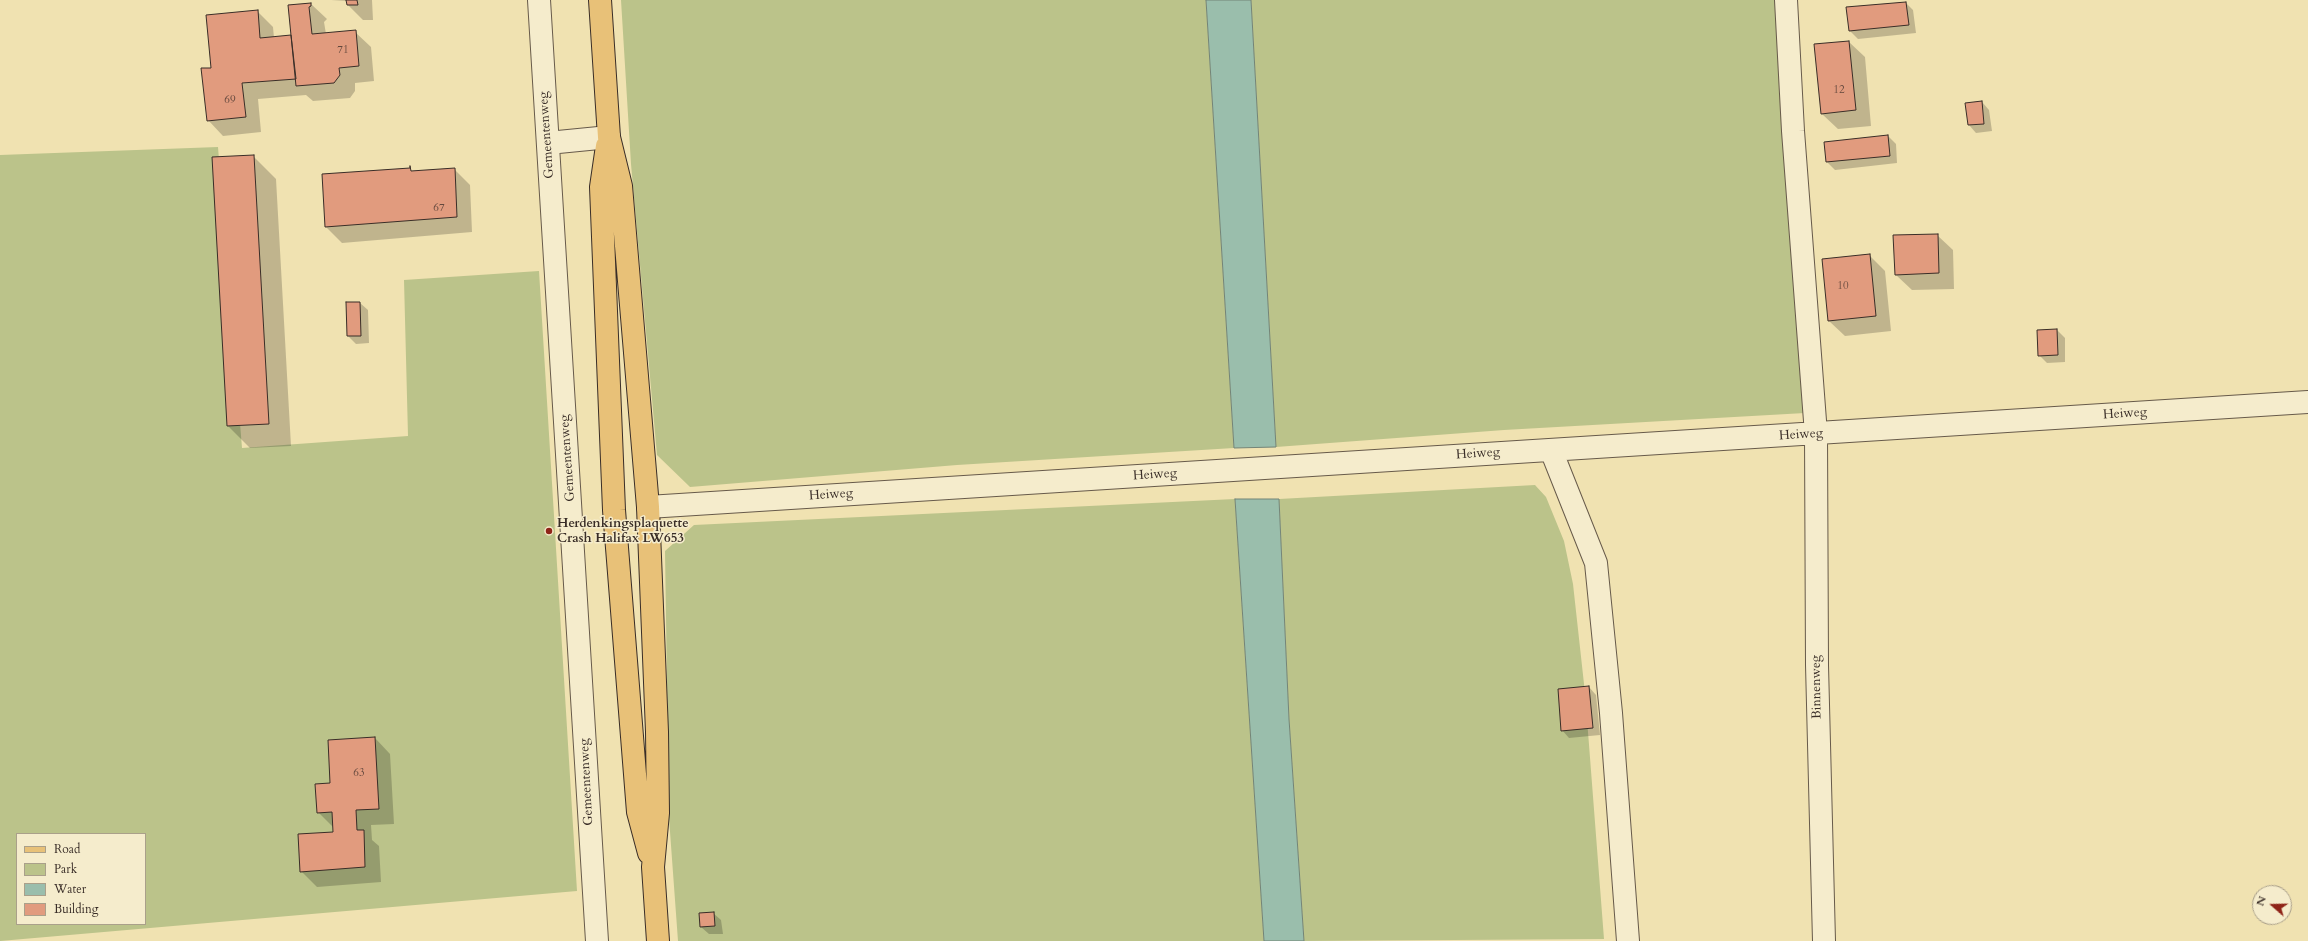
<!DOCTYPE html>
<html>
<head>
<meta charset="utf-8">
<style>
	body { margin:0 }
	#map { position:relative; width:2308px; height:941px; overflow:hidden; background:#f0e2b1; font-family:Cardo,serif }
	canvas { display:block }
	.legend { position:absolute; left:16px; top:833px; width:130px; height:92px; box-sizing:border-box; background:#f5eccc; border:1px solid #aaa08a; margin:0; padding:5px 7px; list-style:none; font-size:12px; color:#392d27 }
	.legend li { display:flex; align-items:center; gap:8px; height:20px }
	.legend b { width:20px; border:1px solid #aaa08a }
	.north { position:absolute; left:2252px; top:885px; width:40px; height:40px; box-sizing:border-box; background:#f5eccc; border:1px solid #aaa08a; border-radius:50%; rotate:290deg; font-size:11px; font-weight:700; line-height:16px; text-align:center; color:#392d27 }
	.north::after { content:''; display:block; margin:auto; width:14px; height:18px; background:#8f2418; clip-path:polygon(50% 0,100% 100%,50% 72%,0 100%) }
</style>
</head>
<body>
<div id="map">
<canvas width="2308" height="941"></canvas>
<ul class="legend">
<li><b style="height:5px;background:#e8c178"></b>Road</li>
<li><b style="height:11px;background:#bbc38a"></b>Park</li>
<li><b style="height:11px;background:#9abeac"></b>Water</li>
<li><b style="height:11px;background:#e19b7e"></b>Building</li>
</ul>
<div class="north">N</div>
</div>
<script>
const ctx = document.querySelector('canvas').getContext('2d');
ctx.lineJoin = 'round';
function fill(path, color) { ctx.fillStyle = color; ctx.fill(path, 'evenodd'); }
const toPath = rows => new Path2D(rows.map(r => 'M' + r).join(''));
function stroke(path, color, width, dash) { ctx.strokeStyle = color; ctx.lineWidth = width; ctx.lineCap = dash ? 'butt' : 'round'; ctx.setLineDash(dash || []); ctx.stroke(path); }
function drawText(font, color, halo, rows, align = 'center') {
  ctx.font = font + ' Cardo,serif'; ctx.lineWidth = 3; ctx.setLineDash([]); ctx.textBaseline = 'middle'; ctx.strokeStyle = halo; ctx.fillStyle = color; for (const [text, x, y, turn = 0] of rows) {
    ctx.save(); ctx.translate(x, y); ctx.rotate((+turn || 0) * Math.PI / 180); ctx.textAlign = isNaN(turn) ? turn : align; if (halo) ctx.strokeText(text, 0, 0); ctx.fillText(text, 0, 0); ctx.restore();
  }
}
const green = toPath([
	[621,0,1206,0,1234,448,957,465,690,487,657,455,631,164],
	[1251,0,1784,0,1805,413,1504,430,1276,447],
	[218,147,242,448,408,436,404,280,539,271,577,891,0,941,0,155],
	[17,834,145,834,145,924,17,924],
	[1535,485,1546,497,1564,541,1573,584,1585,693,1604,939,1304,941,1289,719,1279,499],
	[1235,499,1264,941,678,941,669,818,665,551,694,525]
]);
const water = toPath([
	[1206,0,1251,0,1276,447,1234,448,1206,0],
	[1235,499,1279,499,1289,719,1304,941,1264,941,1235,499]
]);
const shadow = toPath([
	[331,0,372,0,373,20,363,20,348,5,348,1],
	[1906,3,1913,10,1916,33,1858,39,1850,31],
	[311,4,327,19,324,22,326,34,355,32,371,47,374,81,355,83,355,91,350,98,313,101,306,95,258,99,261,132,223,136,208,120,212,69,257,11,273,27,274,38,292,36,289,5],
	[1849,42,1865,57,1871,126,1838,129,1822,114],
	[1982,102,1989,110,1992,131,1976,133,1969,125,1966,104],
	[1888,136,1896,144,1897,163,1835,170,1827,162,1825,143],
	[253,156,276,179,291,446,250,448,228,426,213,158],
	[410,169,412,172,454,169,470,185,472,232,342,243,326,227],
	[1937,235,1953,250,1954,289,1912,290,1896,275],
	[1869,255,1885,271,1891,331,1845,336,1829,321,1823,260],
	[360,303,368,310,369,343,356,344,348,336],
	[2057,330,2065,338,2065,362,2047,363,2039,355],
	[1589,687,1596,695,1600,735,1569,738,1562,730],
	[375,738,390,754,394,824,371,825,372,840,379,846,381,882,317,887,301,871,334,832,334,828,318,812,331,784],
	[713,913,721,920,723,934,709,934,701,927]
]);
const building = toPath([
	[346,0,357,0,358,5,347,5,346,0],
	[1906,2,1909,25,1849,31,1846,7,1906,2],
	[311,3,311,6,309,7,312,34,356,30,359,66,339,68,340,75,334,83,296,86,288,5,311,3],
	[258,10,260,38,291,35,296,79,242,83,246,117,207,121,201,68,211,68,206,15,258,10],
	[1849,41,1856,110,1821,114,1814,44,1849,41],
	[1982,101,1984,124,1968,125,1965,103,1982,101],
	[1888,135,1890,156,1826,162,1824,142,1888,135],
	[254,155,269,424,227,426,212,157,254,155],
	[410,166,411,171,455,168,457,217,325,227,322,174,410,168,410,166],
	[1938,234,1939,273,1895,275,1893,235,1938,234],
	[1870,254,1876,316,1828,321,1822,259,1870,254],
	[346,302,360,302,361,336,347,336,346,302],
	[2057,329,2058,355,2038,356,2037,330,2057,329],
	[1589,686,1593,728,1561,731,1558,689,1589,686],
	[375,737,379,809,356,810,357,830,364,830,365,867,300,872,298,834,333,832,332,812,317,813,315,784,330,783,328,740,375,737],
	[714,912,715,926,700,927,699,913,714,912]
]);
const minor = toPath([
	[539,0,597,941],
	[1786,0,1793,131,1816,434,1817,665,1824,941],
	[548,143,609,137],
	[1551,450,1596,563,1611,713,1628,941],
	[648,507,2308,402]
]);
const major = toPath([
	[600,0,609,137,621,186,648,507,657,732,658,813,653,867,658,941],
	[607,146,601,187,614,510,638,812,649,853]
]);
const markers = [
	[549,531,4,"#8f2418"]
];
const numberNames = [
	["71",343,50],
	["12",1839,90],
	["69",230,100],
	["67",439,208],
	["10",1843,286],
	["63",359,773]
];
const streetNames = [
	["Gemeentenweg",547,135,-94],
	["Heiweg",2125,414,-4],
	["Heiweg",1801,435,-4],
	["Heiweg",1478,454,-4],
	["Gemeentenweg",568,458,-94],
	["Heiweg",1155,475,-4],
	["Heiweg",831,495,-4],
	["Binnenweg",1817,687,-91],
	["Gemeentenweg",587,782,-93]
];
const poiNames = [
	["Herdenkingsplaquette",557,524],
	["Crash Halifax LW653",557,539]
];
fill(green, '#bbc38a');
fill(water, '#9abeac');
stroke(water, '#738477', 1);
fill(shadow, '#0003');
fill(building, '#e19b7e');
stroke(building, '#392d27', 1);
stroke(minor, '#675a4a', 24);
stroke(major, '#392d27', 24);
stroke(minor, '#f5eccc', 22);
stroke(major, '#e8c178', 22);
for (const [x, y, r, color] of markers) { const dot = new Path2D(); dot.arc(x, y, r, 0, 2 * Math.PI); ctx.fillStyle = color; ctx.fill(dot); stroke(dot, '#f5eccc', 1.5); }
drawText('11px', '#63483d', null, numberNames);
drawText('13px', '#392d27', '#f5eccc', streetNames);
drawText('bold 13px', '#392d27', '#f5eccc', poiNames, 'left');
</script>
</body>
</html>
